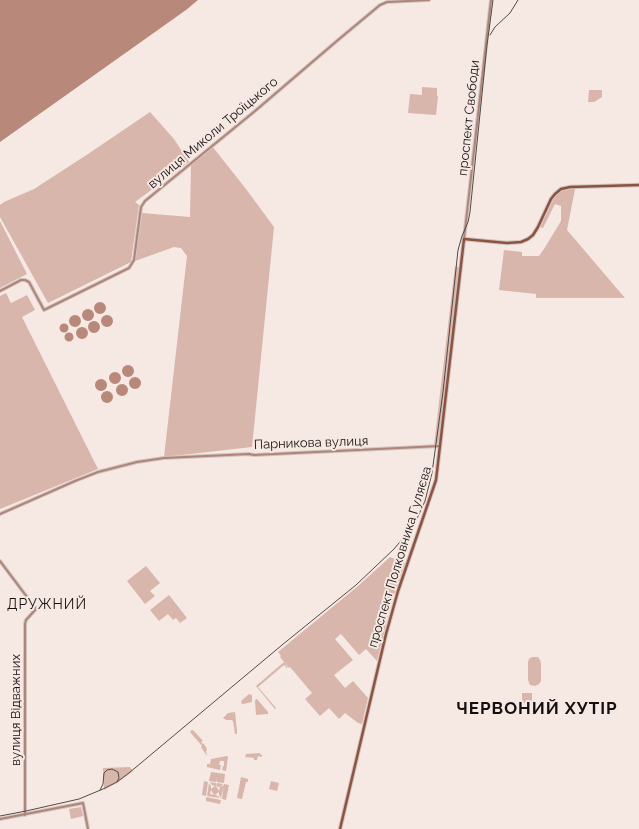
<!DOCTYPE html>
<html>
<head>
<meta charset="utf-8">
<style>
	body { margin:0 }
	canvas { display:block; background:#f6e8e3 }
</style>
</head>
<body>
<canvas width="639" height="829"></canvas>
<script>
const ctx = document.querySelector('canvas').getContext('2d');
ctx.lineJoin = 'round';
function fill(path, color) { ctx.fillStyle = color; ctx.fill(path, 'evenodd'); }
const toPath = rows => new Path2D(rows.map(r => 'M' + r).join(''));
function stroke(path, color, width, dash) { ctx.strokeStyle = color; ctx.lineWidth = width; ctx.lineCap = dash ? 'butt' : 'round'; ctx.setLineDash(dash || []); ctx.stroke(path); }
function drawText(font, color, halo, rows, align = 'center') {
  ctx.font = font + ' Raleway,sans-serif'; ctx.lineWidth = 4; ctx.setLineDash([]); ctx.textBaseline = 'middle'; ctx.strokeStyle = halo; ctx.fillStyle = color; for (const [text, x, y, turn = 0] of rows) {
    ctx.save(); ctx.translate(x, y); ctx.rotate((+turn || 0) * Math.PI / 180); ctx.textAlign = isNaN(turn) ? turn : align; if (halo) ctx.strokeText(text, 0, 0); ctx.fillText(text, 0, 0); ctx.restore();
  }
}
const green = toPath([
	[422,87,437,88,437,96,438,96,436,115,408,113,410,94,422,95],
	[589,90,602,90,602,97,594,102,588,102],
	[150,112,174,139,189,162,135,202,139,205,131,262,48,303,0,217,0,205,4,202,34,189,88,154],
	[212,146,246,189,274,227,252,447,164,457,187,256,181,248,174,247,135,261,142,213,190,217,191,164],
	[567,189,575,189,567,230,625,298,536,298,536,294,499,290,504,250,522,252,522,256,539,256,544,249,561,221,561,206,555,204,543,228,540,227,555,196,559,192],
	[0,221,27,274,0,288],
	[455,266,460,268,440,444,434,445],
	[6,293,11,303,27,295,35,310,22,317,98,469,0,509,0,296],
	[390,557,405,563,391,604,377,661,366,649,359,655,341,634,335,639,353,660,334,675,345,688,353,681,368,698,362,724,358,723,345,713,339,719,329,708,320,716,305,699,312,693,290,667,289,668,280,657,281,656,278,652,358,586],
	[146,566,160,583,150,591,155,596,145,604,127,581],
	[169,595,187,618,180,623,176,618,173,620,168,614,159,621,150,610],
	[532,657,538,657,540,660,541,663,541,681,539,684,535,686,530,685,528,680,528,662,529,659],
	[284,662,288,668,287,668,284,665,258,687,276,708,275,709,256,686],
	[522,693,532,693,532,703,522,703],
	[249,694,252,695,252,702,243,704,242,704,241,701],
	[256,699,257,699,268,712,268,714,256,715,255,701],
	[235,712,237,731,237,734,235,734,233,721,231,720,226,720,223,718,228,713],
	[192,730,194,731,203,741,201,742,203,744,204,744,206,747,207,750,206,751,207,756,201,747,202,746,190,732],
	[260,753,260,754,262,755,262,757,258,756,257,760,254,760,254,758,246,757,245,758,246,754],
	[227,756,228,757,226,771,222,770,223,766,224,766,224,761,220,761,219,765,221,765,220,770,207,767,207,764,210,764,211,759],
	[130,767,133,771,118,782,104,790,103,768],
	[211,772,225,774,224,783,217,782,217,780,216,782,209,781],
	[241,777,248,779,248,782,246,782,242,799,237,798],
	[204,781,208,782,206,796,202,795],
	[271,781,279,783,277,791,269,789],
	[210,782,216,783,216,786,217,783,223,784,220,787,216,786,219,791,220,787,224,785,221,798,219,795,219,792,215,795,218,796,220,798,207,796,210,794,214,795,211,790,210,794,207,796,209,783,211,786,211,789,215,786,212,785],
	[224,784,229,785,226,800,222,799],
	[206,797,221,800,220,804,206,801],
	[81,807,83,816,71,819,69,809]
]);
const water = toPath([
	[0,0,198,0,186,10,0,142],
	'94 308a6 6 0 1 1 12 0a6 6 0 1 1-12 0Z',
	'82 315a6 6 0 1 1 12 0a6 6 0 1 1-12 0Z',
	'69 321a6 6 0 1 1 12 0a6 6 0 1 1-12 0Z',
	'101 321a6 6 0 1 1 12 0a6 6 0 1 1-12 0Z',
	'88 327a6 6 0 1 1 12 0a6 6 0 1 1-12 0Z',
	'59.5 328a4.5 4.5 0 1 1 9 0a4.5 4.5 0 1 1-9 0Z',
	'76 333a6 6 0 1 1 12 0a6 6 0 1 1-12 0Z',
	'64.5 337a4.5 4.5 0 1 1 9 0a4.5 4.5 0 1 1-9 0Z',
	'122 371a6 6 0 1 1 12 0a6 6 0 1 1-12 0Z',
	'109 378a6 6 0 1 1 12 0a6 6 0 1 1-12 0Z',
	'129 383a6 6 0 1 1 12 0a6 6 0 1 1-12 0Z',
	'95 385a6 6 0 1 1 12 0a6 6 0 1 1-12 0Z',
	'116 390a6 6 0 1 1 12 0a6 6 0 1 1-12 0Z',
	'101 397a6 6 0 1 1 12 0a6 6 0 1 1-12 0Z'
]);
const tertiary = toPath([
	[464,239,491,0],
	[0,291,21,280,25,280,29,282,44,310,129,268,134,260,141,207,145,201,255,111,338,40,380,5,387,2,429,0],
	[0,514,75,481,98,472,137,462,164,458,249,454,254,455,440,446],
	[0,561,36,609,26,620,25,624,25,815],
	[0,819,83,803,88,829]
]);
const secondary = toPath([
	[340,829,386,634,398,591,436,480,464,239,507,243,521,242,528,239,533,235,538,227,551,199,555,194,561,189,570,187,639,185]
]);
const tram = toPath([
	[490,35,495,27,510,13,518,0],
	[100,790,103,784,104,773,107,770,112,769,118,772,119,778,117,782],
	[0,816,26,811,79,799,103,789,117,782,129,773,282,645,356,585,394,549,414,525,425,501,432,473,443,392,458,250,462,236,468,222,470,212,487,45,493,0]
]);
const streetNames = [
	["проспект Свободи",469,118,-84],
	["вулиця Миколи Троїцького",213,133,-40],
	["Парникова вулиця",311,443,-2],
	["проспект Полковника Гуляєва",400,557,-73],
	["вулиця Відважних",16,710,-90]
];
const neighbourhoodNames = [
	["ДРУЖНИЙ",47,605]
];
const districtNames = [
	["ЧЕРВОНИЙ ХУТІР",537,709]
];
fill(green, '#d8b6ab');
fill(water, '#b8897a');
stroke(tertiary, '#d2c5c1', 4);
stroke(secondary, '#d2c5c1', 4.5);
stroke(tertiary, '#ae8578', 2);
stroke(secondary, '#8d5341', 2.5);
stroke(tram, '#524a48', 1);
drawText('13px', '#15100f', '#f6e8e3', streetNames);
ctx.letterSpacing = '1px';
drawText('14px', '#15100f', '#f6e8e3', neighbourhoodNames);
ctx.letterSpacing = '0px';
ctx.letterSpacing = '1px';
drawText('bold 17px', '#15100f', '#f6e8e3', districtNames);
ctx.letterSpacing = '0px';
</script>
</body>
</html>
